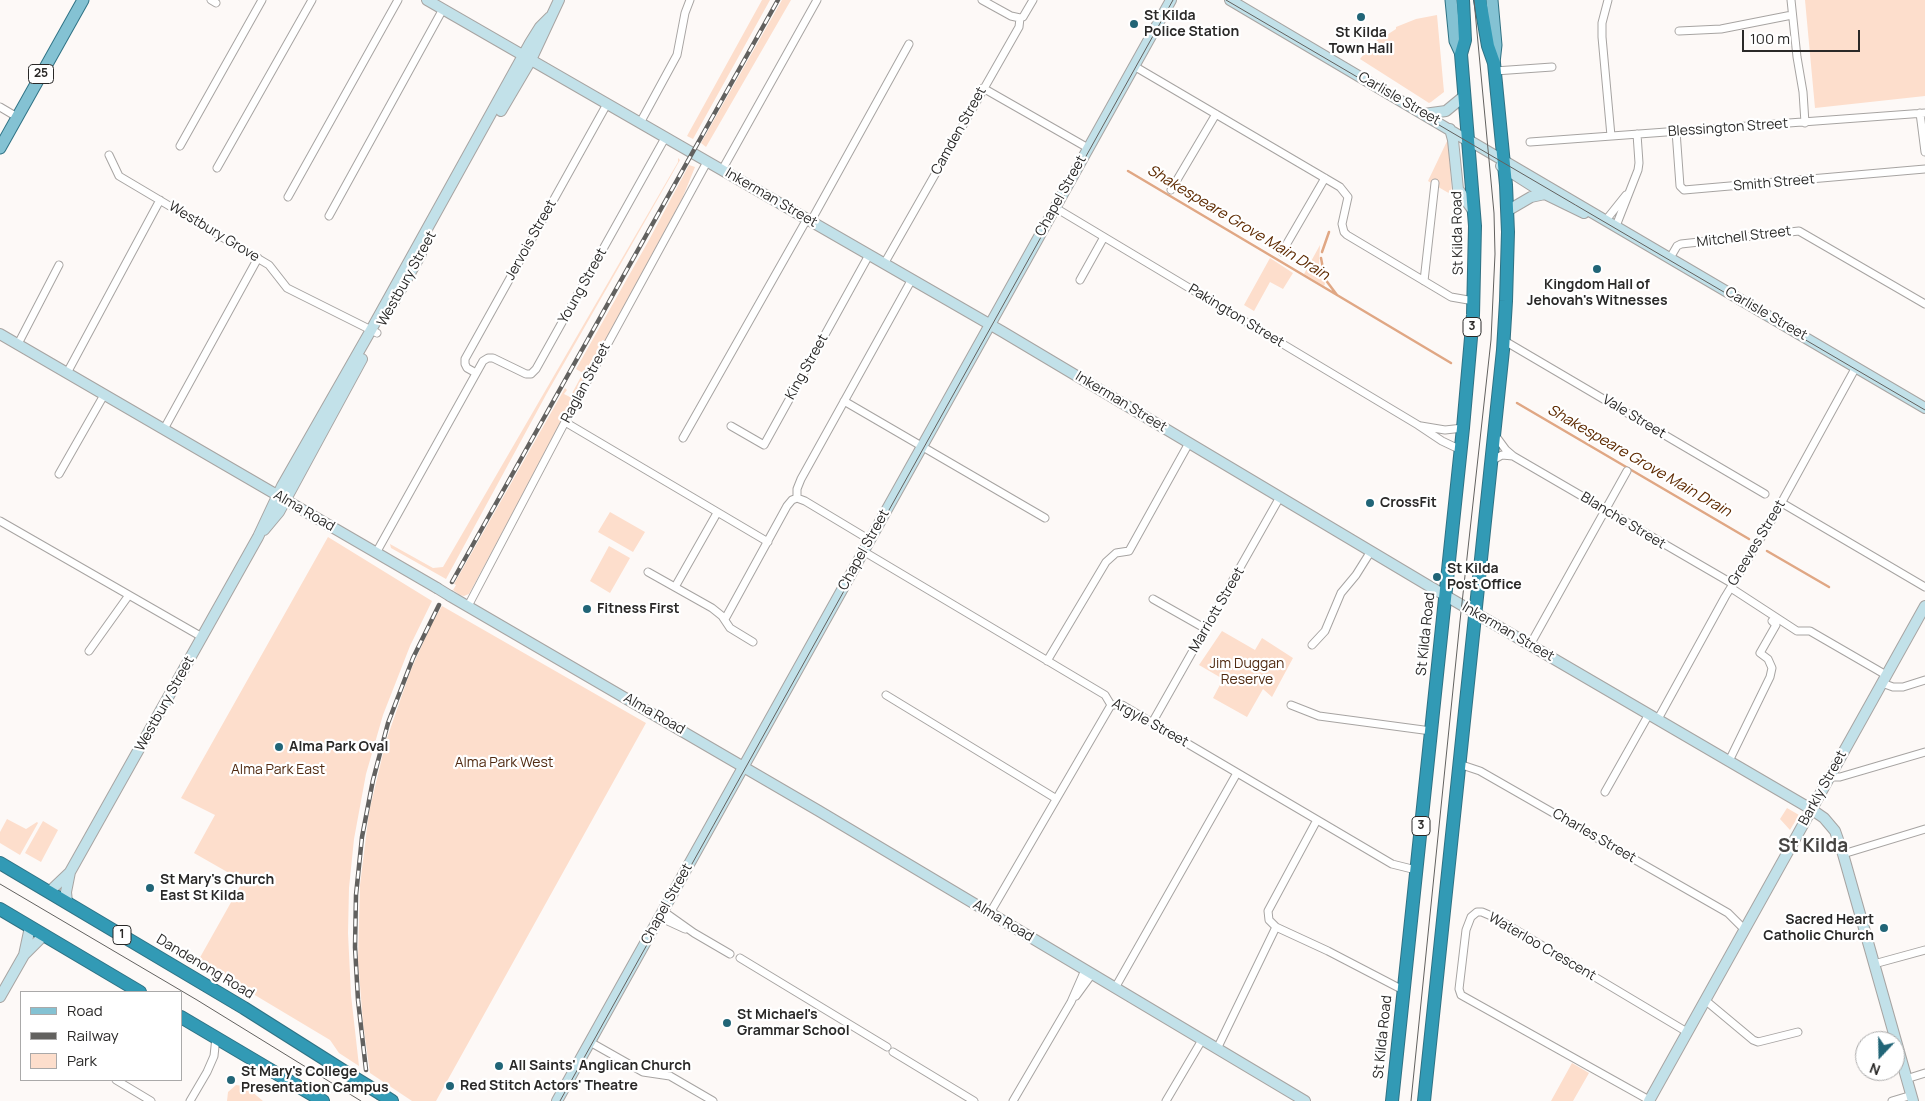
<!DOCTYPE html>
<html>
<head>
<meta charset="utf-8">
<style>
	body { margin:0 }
	#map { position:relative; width:1925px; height:1101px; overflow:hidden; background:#fdf9f7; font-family:Manrope,sans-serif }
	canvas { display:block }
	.legend { position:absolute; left:20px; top:991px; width:162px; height:90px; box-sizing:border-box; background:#fff; border:1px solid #aaa9a9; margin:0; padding:6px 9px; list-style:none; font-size:15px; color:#2a2928 }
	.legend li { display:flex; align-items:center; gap:10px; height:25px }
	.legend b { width:25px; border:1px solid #aaa9a9 }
	.north { position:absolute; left:1855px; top:1031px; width:50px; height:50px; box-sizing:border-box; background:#fff; border:1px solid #aaa9a9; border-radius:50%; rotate:201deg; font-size:14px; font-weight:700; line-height:20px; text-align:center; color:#2a2928 }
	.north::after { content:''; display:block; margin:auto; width:18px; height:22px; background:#216577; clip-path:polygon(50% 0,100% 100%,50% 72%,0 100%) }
	.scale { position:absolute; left:1742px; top:30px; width:118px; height:22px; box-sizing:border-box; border:2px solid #2a2928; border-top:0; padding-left:6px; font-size:15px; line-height:18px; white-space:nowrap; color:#2a2928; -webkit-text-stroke:4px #fff; paint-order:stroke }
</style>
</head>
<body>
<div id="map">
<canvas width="1925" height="1101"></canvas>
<ul class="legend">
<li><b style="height:6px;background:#84c2d3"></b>Road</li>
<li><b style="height:6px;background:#62615f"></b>Railway</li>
<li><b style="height:14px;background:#fddecc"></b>Park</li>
</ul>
<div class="north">N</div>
<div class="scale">100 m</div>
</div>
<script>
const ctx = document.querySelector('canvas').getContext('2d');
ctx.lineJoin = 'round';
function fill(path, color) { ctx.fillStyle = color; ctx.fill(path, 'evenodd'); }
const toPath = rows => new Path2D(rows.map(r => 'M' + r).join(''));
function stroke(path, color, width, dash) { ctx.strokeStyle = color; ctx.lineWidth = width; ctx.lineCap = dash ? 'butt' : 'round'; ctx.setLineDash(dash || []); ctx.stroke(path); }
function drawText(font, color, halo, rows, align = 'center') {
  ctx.font = font + ' Manrope,sans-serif'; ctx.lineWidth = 4.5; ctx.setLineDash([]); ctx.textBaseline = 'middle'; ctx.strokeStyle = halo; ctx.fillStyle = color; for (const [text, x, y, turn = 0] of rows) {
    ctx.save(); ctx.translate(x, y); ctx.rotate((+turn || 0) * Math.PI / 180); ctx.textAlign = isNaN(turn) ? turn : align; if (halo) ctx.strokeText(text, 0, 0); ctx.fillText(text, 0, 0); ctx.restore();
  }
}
const green = toPath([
	[762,0,770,0,693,139,687,136],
	[782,0,791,0,706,147,701,143],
	[1805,0,1925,0,1925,96,1815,108],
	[1437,15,1444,92,1431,102,1429,103,1360,59,1371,45,1381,37,1382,38,1396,29,1396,27,1416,19],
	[1448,139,1452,195,1428,181],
	[678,158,680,160,547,393,446,579,391,548,390,544,433,568,443,567,678,162],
	[689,165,695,167,682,199,469,594,464,596,460,595,453,590,456,585,454,584,565,388,567,390,564,394,570,397,583,373,576,369,649,240],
	[1320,245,1319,266,1325,284,1324,286,1304,274],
	[1270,258,1293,273,1283,289,1270,282,1254,311,1244,305],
	[610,512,645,532,633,552,598,532],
	[328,537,432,601,410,646,383,715,366,774,354,839,349,888,348,933,351,995,359,1066,339,1053,330,1040,198,961,243,881,194,853,215,815,181,798],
	[609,546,630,558,610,593,590,581],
	[442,606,646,723,436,1101,412,1101,370,1073,363,1023,358,960,360,885,369,812,386,741,410,672,432,623],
	[1222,631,1255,650,1262,638,1293,658,1272,697,1263,689,1247,717,1213,698,1223,679,1199,665],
	[1787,808,1799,815,1790,830,1780,819],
	[7,819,26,829,37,822,38,823,20,855,0,843,0,832],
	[43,821,58,830,41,862,25,853],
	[1572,1063,1589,1073,1573,1101,1551,1101],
	[236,1085,243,1086,251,1091,263,1101,227,1101,228,1092]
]);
const stream = toPath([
	[1128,171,1337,295],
	[1322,252,1329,232],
	[1321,258,1325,279,1337,295,1451,363],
	[1517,403,1749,539],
	[1767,551,1829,587]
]);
const street = toPath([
	[211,0,216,3],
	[982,0,1011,16,1020,18],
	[1608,0,1602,23,1602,37,1611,136],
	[1791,0,1797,57,1803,92,1805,123],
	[1679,31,1721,29,1792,15],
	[1134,66,1340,187,1348,197,1342,224,1344,232,1347,235,1451,297,1474,301],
	[1495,71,1552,67],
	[983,88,1088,148],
	[0,107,17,117],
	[1920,113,1925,152],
	[640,123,677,55,685,13,690,0],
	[1676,131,1680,186,1684,190,1925,169],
	[1530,142,1925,113],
	[180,146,262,0],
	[109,155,119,176,269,265,287,288,377,333],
	[217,168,312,0],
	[722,170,817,0],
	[1171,190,1216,114],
	[288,197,398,0],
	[1054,207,1418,425,1442,441,1461,450],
	[329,216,443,9],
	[1606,220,1626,195],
	[811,221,909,44],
	[1616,226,1638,170,1639,163,1637,134],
	[1282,252,1325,178],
	[1670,258,1677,246,1681,244,1799,231,1925,304],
	[884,264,1019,27,1020,18,1023,17,1033,0],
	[1080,280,1104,237],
	[1424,281,1435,183],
	[1503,340,1765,494],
	[18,344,59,265],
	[67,373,160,200],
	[476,373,467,368,465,364,465,359,607,104],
	[844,401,1045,518],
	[565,422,768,542],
	[731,426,764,445,869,255],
	[1421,426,1445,430,1463,428],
	[164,429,258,258],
	[1495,435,1506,450,1513,456,1733,584],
	[683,438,807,219],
	[1491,461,1502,455,1513,456],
	[59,474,104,395],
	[797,498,797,489,801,479,912,279],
	[797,498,805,501,870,540],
	[1782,503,1925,587],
	[0,521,202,637],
	[863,551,1105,695,1111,705,1122,705,1392,864,1416,870],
	[376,553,483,361,488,358,493,358,526,374,531,374,536,369,665,138],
	[648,572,712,608,722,616,730,628,753,642],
	[675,587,717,513],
	[1731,588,1797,631,1810,631,1886,675],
	[1153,599,1206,629],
	[468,606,565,422,707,162],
	[725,619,787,506,792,500,797,498],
	[1312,645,1325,631,1341,593,1356,575,1371,551],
	[1530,645,1627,471],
	[89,651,129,595],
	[1047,661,1106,562,1116,553,1129,551,1189,443],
	[1882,683,1893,687,1903,687,1925,680],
	[886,695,1055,798],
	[1291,705,1319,716,1431,731],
	[1658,719,1725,597,1773,518,1856,367],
	[1152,723,1280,497],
	[1729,761,1770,677,1772,668,1768,659,1760,653,1776,625,1772,621],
	[1459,764,1480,771,1728,913,1745,930],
	[1829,777,1840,777,1925,752],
	[1605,792,1649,714],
	[1317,820,1268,911,1269,920,1276,927,1328,951,1403,990],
	[1843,854,1925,829],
	[663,911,694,933,730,954],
	[990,913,1111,705],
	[659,917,685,929],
	[740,958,887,1047],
	[1874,964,1925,950],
	[1115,988,1237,773],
	[1076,996,1092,974],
	[1705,1000,1753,1040,1758,1042,1798,1032],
	[590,1042,643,1072,670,1076,713,1101],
	[1217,1049,1276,927],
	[893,1052,974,1101],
	[1906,1079,1925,1073],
	[116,1080,151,1101],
	[1649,1100,1461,995,1459,989,1466,930,1471,917,1477,912,1482,912,1496,918,1687,1032],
	[190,1101,207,1072,214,1056,216,1037],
	[1013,1101,1071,1002,1085,970],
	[1166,1101,1202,1040],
	[1892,1101,1912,1095]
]);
const secondary = toPath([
	[427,0,1003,332,1429,586,1811,809,1824,818,1835,831,1843,854,1913,1101],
	[1230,0,1470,142],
	[501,111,531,60,559,0],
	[1424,114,1446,111,1463,97],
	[1450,129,1453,140,1458,189,1474,212],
	[1465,138,1925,408],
	[1501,166,1545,194,1584,213],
	[1507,211,1531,197,1545,194],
	[392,305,421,254],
	[0,334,437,588],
	[264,530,279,512,362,359],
	[450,596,819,811,1305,1101],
	[49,892,70,872],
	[67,902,66,892,70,872,258,537,282,486,371,330,530,43,540,27,550,17],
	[24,955,44,935],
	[0,997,24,955,30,927],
	[557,1101,1171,0],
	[1649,1101,1925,606]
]);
const primary = toPath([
	[1451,0,1455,41,1461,54],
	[1492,0,1496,45,1494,63],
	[0,148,83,0]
]);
const highway = toPath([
	[0,863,244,1008,350,1075],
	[0,909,140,992],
	[181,1017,323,1101],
	[381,1094,392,1101],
	[1392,1101,1463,428,1473,315,1475,226,1461,54,1465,40,1463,0],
	[1424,1101,1503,350,1506,301,1508,232,1506,185,1494,63,1488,46,1480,0]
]);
const tram = toPath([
	[1226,0,1925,410],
	[0,884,197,1000,361,1101],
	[560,1101,1173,0],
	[1411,1101,1460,621,1491,340,1495,254,1494,213,1474,0]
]);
const rail = toPath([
	[452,582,778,0],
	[366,1070,358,1000,355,947,356,895,362,837,373,780,388,723,413,658,439,605]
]);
const secondaryBridge = toPath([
	[437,588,450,596]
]);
const highwayBridge = toPath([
	[350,1075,381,1094]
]);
const markers = [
	[1361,17,5,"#216577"],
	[1134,24,5,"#216577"],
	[1597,269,5,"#216577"],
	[1370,503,5,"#216577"],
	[1437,577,5,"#216577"],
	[587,609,5,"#216577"],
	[279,747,5,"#216577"],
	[150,888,5,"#216577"],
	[1884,928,5,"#216577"],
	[727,1023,5,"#216577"],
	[499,1066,5,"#216577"],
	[231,1080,5,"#216577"],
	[450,1086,5,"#216577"]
];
const shields = [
	[41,74,25],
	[1472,327,18],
	[1421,826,18],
	[122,935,18]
];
const shieldNames = [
	["25",41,74],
	["3",1472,327],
	["3",1421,826],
	["1",122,935]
];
const poiNames = [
	["St Kilda",1144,16],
	["Police Station",1144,32],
	["St Kilda",1361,33,"center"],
	["Town Hall",1361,49,"center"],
	["Kingdom Hall of",1597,285,"center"],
	["Jehovah's Witnesses",1597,301,"center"],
	["CrossFit",1380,503],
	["St Kilda",1447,569],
	["Post Office",1447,585],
	["Fitness First",597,609],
	["Alma Park Oval",289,747],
	["St Mary's Church",160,880],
	["East St Kilda",160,896],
	["Sacred Heart",1874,920,"right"],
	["Catholic Church",1874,936,"right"],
	["St Michael's",737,1015],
	["Grammar School",737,1031],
	["All Saints' Anglican Church",509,1066],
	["St Mary's College",241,1072],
	["Presentation Campus",241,1088],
	["Red Stitch Actors' Theatre",460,1086]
];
const streetNames = [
	["Carlisle Street",1399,99,30],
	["Blessington Street",1728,128,-4],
	["Camden Street",959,131,-61],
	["Smith Street",1774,183,-5],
	["Chapel Street",1061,196,-61],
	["Inkerman Street",771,198,30],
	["Westbury Grove",214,232,31],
	["St Kilda Road",1458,233,-91],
	["Mitchell Street",1744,237,-7],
	["Jervois Street",531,240,-61],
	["Westbury Street",407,279,-61],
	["Young Street",583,286,-61],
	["Carlisle Street",1766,314,30],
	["Pakington Street",1236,316,31],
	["King Street",807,367,-61],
	["Raglan Street",586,383,-62],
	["Inkerman Street",1121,402,31],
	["Vale Street",1634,417,31],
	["Alma Road",304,511,30],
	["Blanche Street",1623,521,31],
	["Greeves Street",1757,543,-59],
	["Chapel Street",864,550,-61],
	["Marriott Street",1217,610,-60],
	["Inkerman Street",1508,632,30],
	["St Kilda Road",1426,634,-84],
	["Westbury Street",165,704,-61],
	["Alma Road",654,714,30],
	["Argyle Street",1150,723,29],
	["Barkly Street",1823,788,-61],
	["Charles Street",1594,836,30],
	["Chapel Street",667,904,-61],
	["Alma Road",1003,921,31],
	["Waterloo Crescent",1542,947,30],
	["Dandenong Road",205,967,31],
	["St Kilda Road",1383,1037,-84]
];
const parkNames = [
	["Jim Duggan",1247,664],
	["Reserve",1247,680],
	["Alma Park West",504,763],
	["Alma Park East",278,770]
];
const waterNames = [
	["Shakespeare Grove Main Drain",1238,223,31],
	["Shakespeare Grove Main Drain",1639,461,30]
];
const districtNames = [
	["St Kilda",1813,847]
];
fill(green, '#fddecc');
stroke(stream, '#e0a784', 2.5);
stroke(street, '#a7a4a2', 9);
stroke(secondary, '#a7a4a2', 12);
stroke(primary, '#2f7284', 13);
stroke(highway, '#2f7284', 14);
stroke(street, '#fff', 7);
stroke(secondary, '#c2e1e9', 10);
stroke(primary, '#84c2d3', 11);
stroke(highway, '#329ab5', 12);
stroke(tram, '#62615f', 1);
stroke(rail, '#62615f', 4.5);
stroke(rail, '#fff', 2.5, [8]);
stroke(secondaryBridge, '#a7a4a2', 12, []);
stroke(highwayBridge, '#2f7284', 14, []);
stroke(secondaryBridge, '#c2e1e9', 10);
stroke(highwayBridge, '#329ab5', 12);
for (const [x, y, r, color] of markers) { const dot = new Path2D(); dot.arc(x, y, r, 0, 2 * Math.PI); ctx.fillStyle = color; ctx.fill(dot); stroke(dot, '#fff', 2); }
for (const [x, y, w] of shields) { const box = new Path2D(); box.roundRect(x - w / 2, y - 9.5, w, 19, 4); ctx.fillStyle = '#fff'; ctx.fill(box); stroke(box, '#2a2928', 1); }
drawText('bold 12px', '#2a2928', null, shieldNames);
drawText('bold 14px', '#2a2928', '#fff', poiNames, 'left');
drawText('14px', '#2a2928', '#fff', streetNames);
drawText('14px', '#502a11', '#fff', parkNames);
drawText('italic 15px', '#5e2a00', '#fff', waterNames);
drawText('bold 19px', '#464442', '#fff', districtNames);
</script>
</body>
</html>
